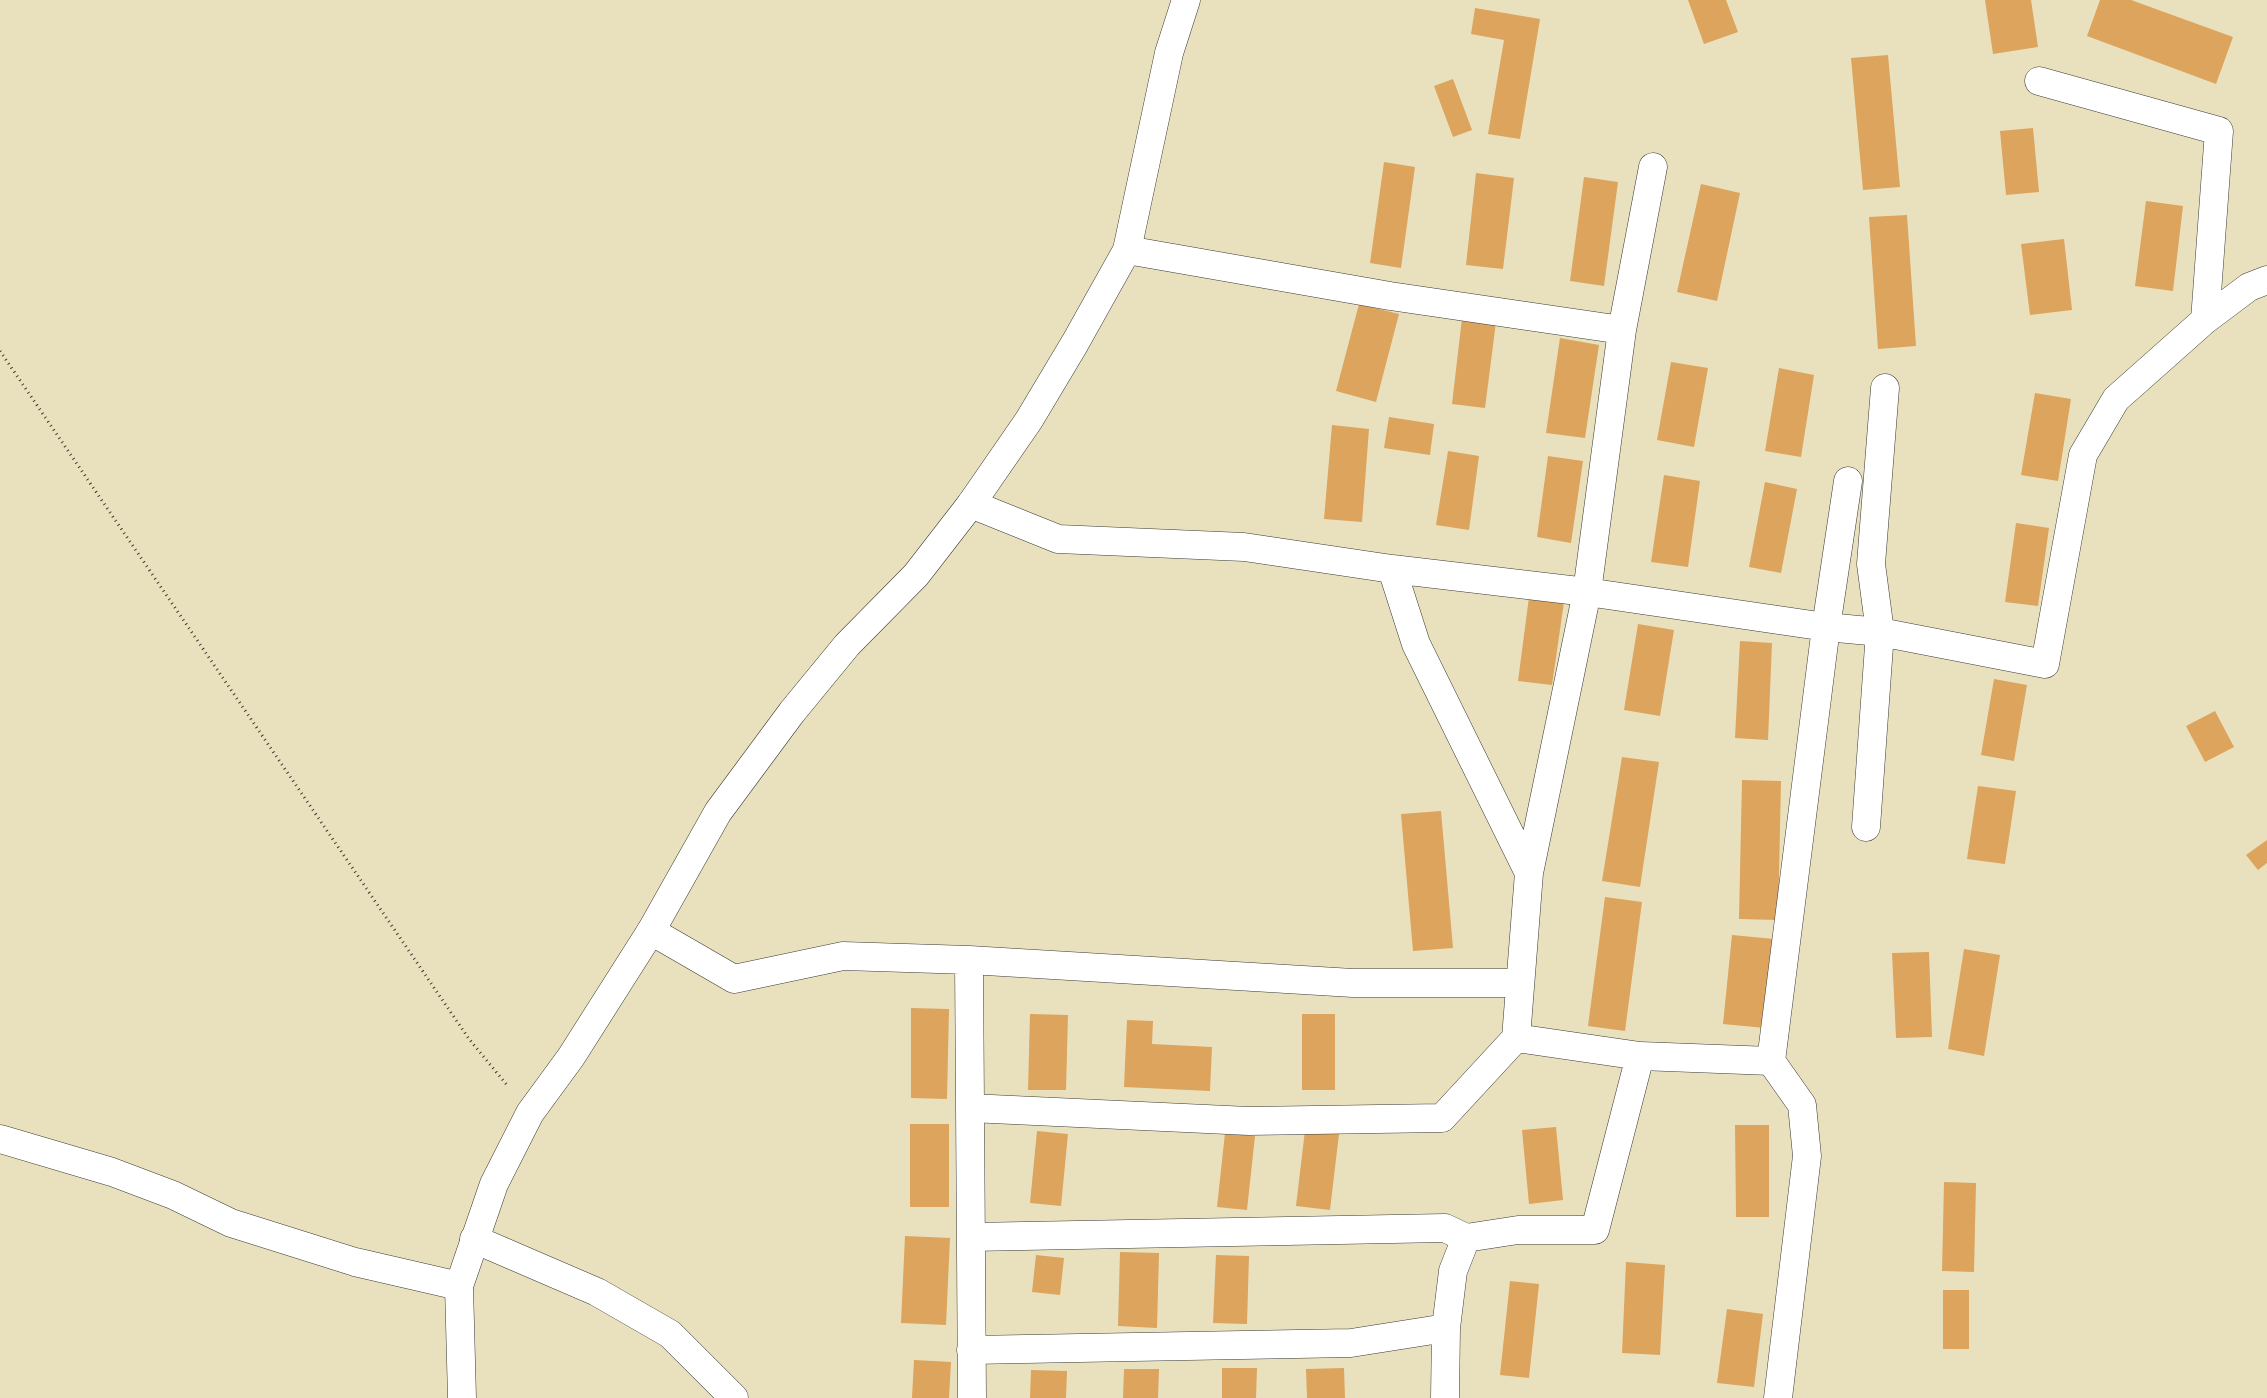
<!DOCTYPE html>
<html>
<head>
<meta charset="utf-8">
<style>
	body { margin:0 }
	canvas { display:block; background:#e9e1bd }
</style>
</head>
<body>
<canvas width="2267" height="1398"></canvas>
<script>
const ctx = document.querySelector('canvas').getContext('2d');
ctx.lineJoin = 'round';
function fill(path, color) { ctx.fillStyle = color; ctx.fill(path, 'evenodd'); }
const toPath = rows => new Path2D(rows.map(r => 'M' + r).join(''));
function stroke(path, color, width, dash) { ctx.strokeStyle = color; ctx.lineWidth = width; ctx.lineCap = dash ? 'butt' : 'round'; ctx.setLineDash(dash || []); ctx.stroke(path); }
const building = toPath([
	[1688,0,1726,0,1738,32,1704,44],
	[1985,0,2031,0,2038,47,1993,54],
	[2100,0,2131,0,2233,37,2216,84,2087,36],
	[1475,8,1540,19,1520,139,1488,134,1504,40,1471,34],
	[1888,55,1900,187,1863,190,1851,58],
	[1453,79,1472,130,1453,137,1434,86],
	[2033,128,2039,192,2006,195,2000,131],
	[1384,162,1415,167,1401,268,1370,263],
	[1476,173,1514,178,1503,269,1466,265],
	[1584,177,1618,182,1604,286,1570,281],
	[1701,184,1740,193,1717,301,1677,292],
	[2146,201,2183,206,2173,291,2135,286],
	[1907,215,1916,346,1878,349,1869,217],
	[2064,239,2072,310,2030,315,2021,244],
	[1359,304,1399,314,1376,402,1336,391],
	[1462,318,1496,322,1485,408,1452,404],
	[1560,338,1599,345,1585,438,1546,433],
	[1671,362,1708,368,1694,447,1657,440],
	[1779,368,1814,375,1801,457,1765,451],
	[2035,393,2071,399,2058,481,2021,475],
	[1389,417,1434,424,1430,455,1384,448],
	[1332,425,1369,429,1362,522,1324,519],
	[1448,451,1479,456,1469,530,1436,525],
	[1548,456,1583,461,1571,543,1537,537],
	[1664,475,1700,481,1688,567,1651,562],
	[1765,482,1797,489,1781,573,1749,567],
	[2016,523,2049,528,2038,606,2005,602],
	[1529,597,1564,602,1552,685,1518,681],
	[1638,624,1674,630,1660,716,1624,710],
	[1740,641,1772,643,1768,740,1735,738],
	[1994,679,2027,685,2014,761,1981,755],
	[2215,711,2234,747,2205,762,2186,726],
	[1622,757,1659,762,1640,887,1602,881],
	[1742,780,1781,781,1778,920,1739,919],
	[1978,786,2016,791,2005,864,1967,859],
	[1441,811,1453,948,1413,951,1401,814],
	[2267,840,2267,863,2258,870,2246,855],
	[1605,897,1642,902,1625,1031,1588,1026],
	[1732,935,1774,939,1765,1028,1723,1024],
	[1964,949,2000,955,1984,1056,1948,1049],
	[1929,952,1932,1037,1896,1038,1892,953],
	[911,1008,949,1009,947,1099,911,1098],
	[1030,1014,1068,1015,1066,1090,1028,1090],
	[1302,1014,1335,1014,1335,1090,1302,1090],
	[1127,1020,1153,1021,1152,1044,1212,1047,1210,1091,1124,1087],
	[910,1124,949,1124,949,1207,910,1207],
	[1735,1125,1769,1125,1769,1217,1736,1217],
	[1556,1127,1563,1200,1529,1204,1522,1130],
	[1305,1130,1339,1134,1330,1210,1296,1206],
	[1037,1131,1068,1134,1061,1206,1030,1203],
	[1225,1133,1255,1136,1247,1210,1217,1207],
	[1944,1182,1976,1183,1974,1272,1942,1271],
	[905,1236,950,1238,946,1325,901,1323],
	[1120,1252,1159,1253,1157,1328,1118,1326],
	[1036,1255,1064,1258,1060,1295,1032,1292],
	[1216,1255,1249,1256,1247,1324,1213,1323],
	[1626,1262,1665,1265,1660,1355,1622,1353],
	[1510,1281,1539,1284,1529,1378,1500,1375],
	[1943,1290,1969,1290,1969,1349,1943,1349],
	[1727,1309,1763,1314,1754,1387,1717,1383],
	[914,1360,951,1362,949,1398,912,1398],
	[1222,1368,1257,1368,1256,1398,1222,1398],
	[1344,1368,1345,1398,1307,1398,1306,1369],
	[1124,1369,1159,1369,1158,1398,1123,1398],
	[1031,1370,1067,1371,1066,1398,1030,1398]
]);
const path = toPath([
	[0,351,469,1039,507,1085]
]);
const minor = toPath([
	[2039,81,2219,131,2205,320],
	[1127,250,1390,296,1622,330],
	[971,504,1058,539,1244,547,1392,569,1587,592,1826,627,1880,632,2045,664,2083,455,2116,399,2205,320,2249,287,2267,280],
	[1392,569,1416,644,1529,873,1516,1038,1640,1056,1595,1230,1518,1230,1466,1238,1453,1271,1446,1328,1445,1398],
	[1866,827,1880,632,1871,564,1885,388],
	[1529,873,1587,592,1622,330,1653,167],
	[651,931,734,979,843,956,969,960,1353,983,1520,983],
	[969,960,972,1398],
	[1640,1056,1771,1061],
	[970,1108,1249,1121,1442,1118,1516,1038],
	[0,1139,112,1172,173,1195,231,1223,355,1262,459,1286],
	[971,1237,1445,1228,1466,1238],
	[474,1239,597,1292,670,1334,734,1398],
	[971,1350,1351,1343,1446,1328],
	[1778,1398,1807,1156,1802,1105,1771,1061,1826,627,1848,481]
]);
const tertiary = toPath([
	[462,1398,459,1286,494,1184,530,1113,571,1057,651,931,718,812,792,712,847,645,916,575,971,504,1029,420,1075,343,1127,250,1169,53,1186,0]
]);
fill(building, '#dca45d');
stroke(minor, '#3b3a34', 29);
stroke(tertiary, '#3b3a34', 29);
stroke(path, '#3b3a34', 3, [1, 4]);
stroke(minor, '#fff', 28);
stroke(tertiary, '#fff', 28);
</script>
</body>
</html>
